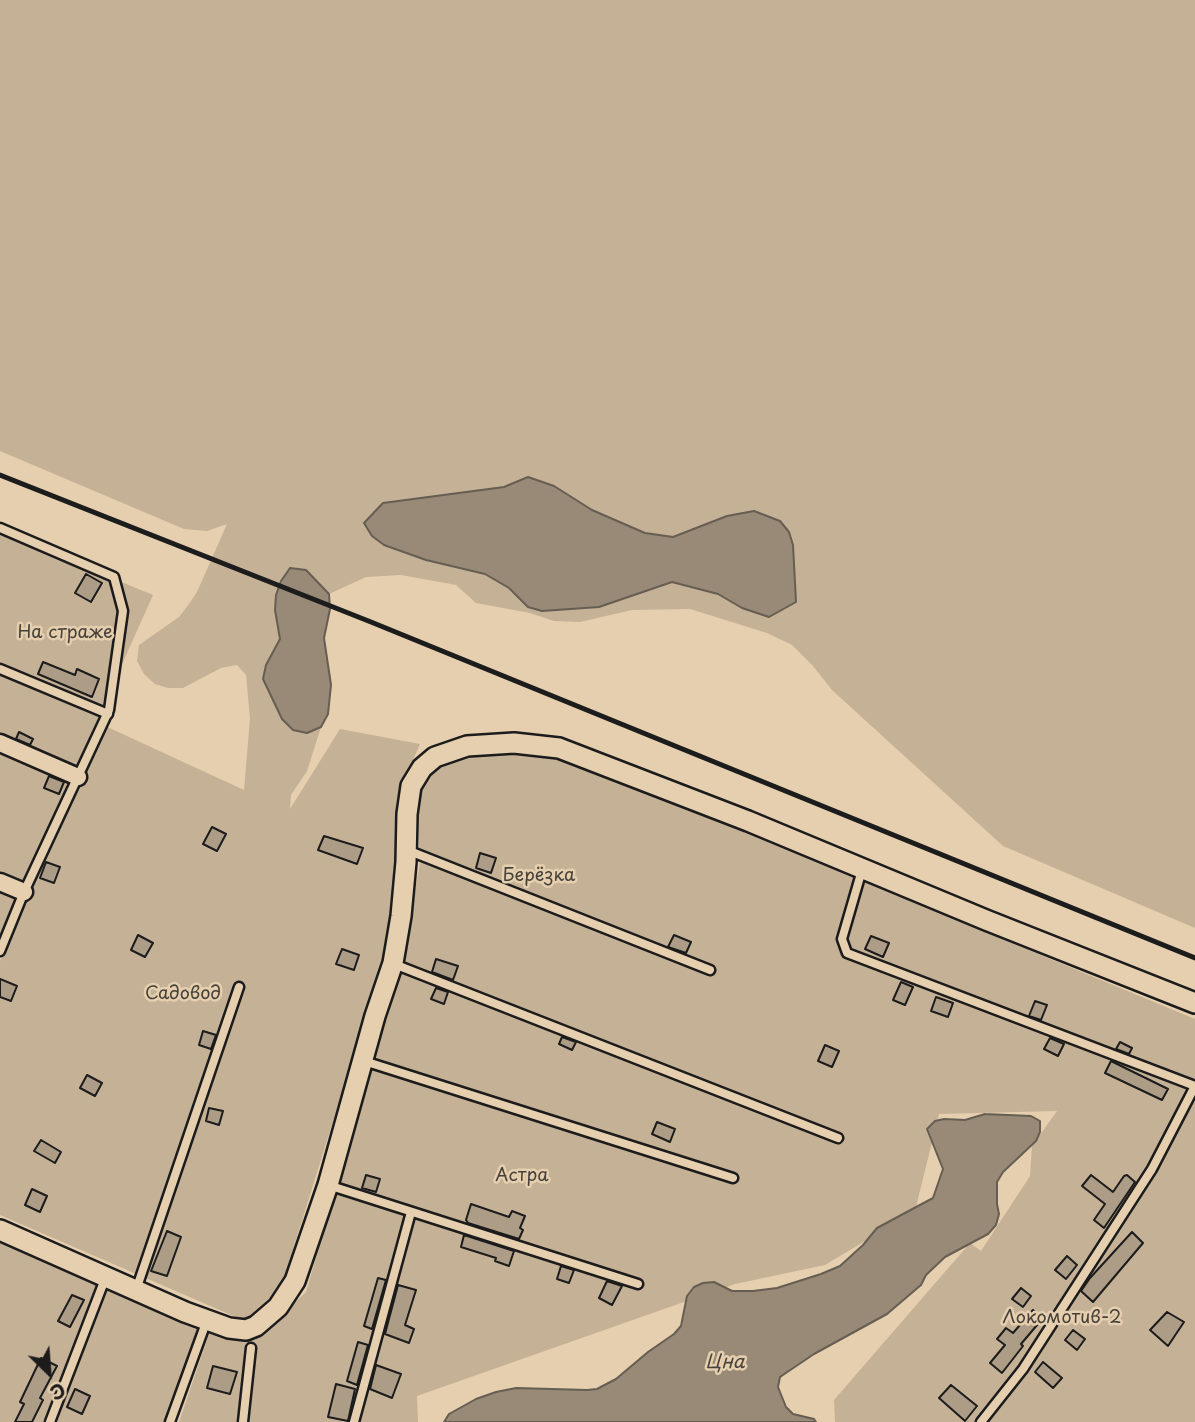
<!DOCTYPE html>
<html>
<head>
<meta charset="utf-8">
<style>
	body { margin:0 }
	#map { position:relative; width:1195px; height:1422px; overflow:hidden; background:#e6cfae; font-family:"Playpen Sans",sans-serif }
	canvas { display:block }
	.north { position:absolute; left:14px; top:1338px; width:70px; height:70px; -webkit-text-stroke:5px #e6cfae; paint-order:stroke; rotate:155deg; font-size:19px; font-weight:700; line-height:28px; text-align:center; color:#1c1c1c }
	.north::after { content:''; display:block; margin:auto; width:24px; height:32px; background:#1c1c1c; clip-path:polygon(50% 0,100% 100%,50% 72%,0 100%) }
</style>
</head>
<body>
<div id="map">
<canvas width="1195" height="1422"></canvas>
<div class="north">С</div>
</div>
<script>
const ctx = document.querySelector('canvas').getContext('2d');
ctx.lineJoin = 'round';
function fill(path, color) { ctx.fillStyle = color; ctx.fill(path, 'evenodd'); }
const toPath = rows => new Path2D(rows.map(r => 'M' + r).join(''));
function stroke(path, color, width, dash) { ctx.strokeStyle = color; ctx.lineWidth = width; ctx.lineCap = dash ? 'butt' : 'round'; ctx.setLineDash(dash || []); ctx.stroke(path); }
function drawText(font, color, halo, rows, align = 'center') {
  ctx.font = font + ' "Playpen Sans",sans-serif'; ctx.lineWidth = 5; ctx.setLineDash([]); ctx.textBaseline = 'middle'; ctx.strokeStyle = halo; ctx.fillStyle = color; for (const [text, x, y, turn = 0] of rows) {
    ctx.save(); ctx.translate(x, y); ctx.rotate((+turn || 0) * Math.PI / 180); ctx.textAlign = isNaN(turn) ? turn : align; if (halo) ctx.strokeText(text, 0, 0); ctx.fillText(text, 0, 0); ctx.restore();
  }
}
const green = toPath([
	[0,0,1195,0,1195,928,1003,846,832,690,813,666,792,645,767,633,690,609,632,610,580,622,554,621,530,613,476,603,456,585,401,575,366,577,329,594,306,570,275,610,280,639,266,665,307,733,321,727,307,771,291,795,290,809,340,729,420,744,400,789,396,807,398,913,285,1275,275,1293,245,1321,0,1215,0,961,103,725,244,790,250,718,246,675,237,665,221,668,183,688,168,688,155,684,144,674,137,661,139,645,179,617,189,604,197,592,227,524,207,531,184,529,0,451],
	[528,477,554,486,592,510,645,533,673,537,727,516,742,608,718,594,672,582,599,607,528,607,509,588,485,574,426,560,383,503,504,487],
	[0,532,153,595,0,937],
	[453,751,561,756,1195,1019,1195,1422,835,1422,834,1400,970,1243,981,1251,1030,1176,1032,1146,1057,1111,939,1114,915,1211,825,1265,735,1284,417,1396,418,1422,179,1422,209,1334,255,1340,306,1292,402,962,420,863,416,789],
	[0,1233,208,1325,173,1422,0,1422]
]);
const water = toPath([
	[528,477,554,486,592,510,645,533,673,537,727,516,754,511,780,521,789,532,793,545,796,602,769,617,742,608,718,594,672,582,599,607,542,611,528,607,509,588,485,574,426,560,384,545,372,536,364,523,383,503,504,487,528,477],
	[290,568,306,570,329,594,330,609,324,638,331,685,328,714,321,727,307,733,293,730,282,719,263,679,266,665,280,639,275,610,276,595,281,581,290,568],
	[985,1114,1031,1116,1040,1121,1040,1132,1036,1141,1003,1172,997,1182,997,1204,999,1214,996,1225,988,1234,945,1257,926,1275,921,1285,887,1314,814,1354,780,1377,778,1387,786,1407,793,1414,814,1419,816,1422,444,1422,449,1414,476,1399,496,1392,516,1388,587,1390,597,1389,616,1379,648,1352,674,1334,681,1326,687,1296,694,1287,703,1283,714,1282,732,1291,753,1291,777,1288,821,1274,840,1266,863,1245,877,1228,933,1198,943,1169,927,1129,935,1121,944,1119,965,1120,985,1114]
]);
const building = toPath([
	[86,574,102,583,91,602,75,593,86,574],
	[43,662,75,675,77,669,99,679,92,697,38,674,43,662],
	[19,732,33,739,30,745,16,739,19,732],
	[49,776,64,782,59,794,44,788,49,776],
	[212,827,226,834,217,851,203,844,212,827],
	[324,836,363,848,357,864,318,850,324,836],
	[480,853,496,858,491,873,476,868,480,853],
	[46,862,60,867,54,883,40,878,46,862],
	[138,935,153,943,145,957,131,950,138,935],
	[674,935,691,942,686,953,668,947,674,935],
	[871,936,889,943,883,957,865,949,871,936],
	[342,949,359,955,354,970,336,964,342,949],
	[436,959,458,966,453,980,432,972,436,959],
	[0,979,17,986,11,1001,0,997,0,979],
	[901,982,913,987,905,1005,893,1000,901,982],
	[436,988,448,992,444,1004,431,999,436,988],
	[936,997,953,1003,948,1017,931,1011,936,997],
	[1035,1001,1047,1005,1041,1020,1029,1016,1035,1001],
	[203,1031,216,1035,211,1049,199,1045,203,1031],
	[562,1037,576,1042,572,1050,559,1044,562,1037],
	[1050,1038,1064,1044,1058,1056,1044,1049,1050,1038],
	[1120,1042,1132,1048,1129,1054,1116,1049,1120,1042],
	[825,1045,839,1051,832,1067,818,1061,825,1045],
	[1111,1061,1168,1089,1162,1100,1105,1073,1111,1061],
	[87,1075,102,1083,95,1096,80,1088,87,1075],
	[209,1108,223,1111,219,1125,206,1121,209,1108],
	[657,1122,675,1129,670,1142,652,1134,657,1122],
	[41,1140,61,1152,55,1163,34,1151,41,1140],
	[366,1175,380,1179,376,1192,362,1188,366,1175],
	[1091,1175,1113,1192,1124,1176,1127,1175,1135,1182,1104,1228,1094,1220,1105,1204,1082,1186,1091,1175],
	[32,1189,47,1196,40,1212,25,1205,32,1189],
	[471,1204,509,1217,512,1211,525,1216,520,1228,523,1230,519,1239,468,1223,466,1220,471,1204],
	[167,1231,181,1237,167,1276,151,1271,167,1231],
	[1132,1232,1143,1243,1093,1302,1081,1291,1090,1278,1132,1232],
	[464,1235,514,1251,509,1266,495,1261,496,1258,461,1247,464,1235],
	[1067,1256,1077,1265,1066,1279,1055,1270,1067,1256],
	[561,1266,574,1270,569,1283,557,1279,561,1266],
	[378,1278,386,1280,372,1329,364,1326,378,1278],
	[607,1281,622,1286,612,1305,599,1298,607,1281],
	[398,1285,416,1290,405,1325,414,1329,409,1343,385,1334,398,1285],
	[1021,1288,1031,1296,1023,1307,1012,1299,1021,1288],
	[72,1295,84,1300,70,1327,58,1321,72,1295],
	[1033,1310,1043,1318,1021,1344,1023,1346,1002,1373,990,1363,1005,1345,997,1339,1006,1328,1013,1333,1033,1310],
	[1167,1312,1184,1322,1168,1346,1150,1330,1167,1312],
	[1073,1330,1085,1339,1077,1350,1065,1340,1073,1330],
	[358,1342,368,1345,357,1385,347,1381,358,1342],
	[41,1358,57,1366,40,1398,43,1400,32,1422,15,1422,24,1404,20,1402,41,1358],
	[1043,1362,1062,1378,1053,1388,1035,1372,1043,1362],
	[376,1365,401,1374,392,1398,370,1389,376,1365],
	[213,1366,237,1372,230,1394,207,1388,213,1366],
	[336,1384,355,1389,348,1421,328,1417,336,1384],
	[951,1385,977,1406,965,1421,939,1398,951,1385],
	[75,1389,90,1396,82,1414,67,1407,75,1389]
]);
const service = toPath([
	[0,528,114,577,123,611,109,710,24,892,0,951],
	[0,669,108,714],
	[407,850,710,970],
	[862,870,842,939,847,953,1195,1086],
	[394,964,838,1138],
	[364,1061,733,1178],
	[328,1185,638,1284],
	[136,1290,239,987],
	[50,1422,105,1279],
	[170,1422,207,1320],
	[243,1422,251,1348],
	[354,1422,411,1212],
	[981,1422,1023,1369,1152,1169,1195,1086]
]);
const minor = toPath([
	[0,743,78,777],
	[0,882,24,892]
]);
const tertiary = toPath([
	[0,1230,185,1312,229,1328,246,1330,256,1326,278,1307,295,1281,328,1185,375,1016,393,963,401,916,406,862,407,814,411,786,422,768,435,757,467,746,514,743,559,748,748,821,986,920,1195,1003]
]);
const rail = toPath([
	[0,475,371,622,1195,958]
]);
const parkNames = [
	["На страже",65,633],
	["Берёзка",539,876],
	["Садовод",183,994],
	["Астра",522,1176],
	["Локомотив-2",1062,1318]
];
const waterNames = [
	["Цна",725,1363]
];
fill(green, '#c5b196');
fill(water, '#988a76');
stroke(water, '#665e52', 2);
fill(building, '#ae9d86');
stroke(building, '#1c1c1c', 2);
stroke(service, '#1c1c1c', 13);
stroke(minor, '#1c1c1c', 21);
stroke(tertiary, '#1c1c1c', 24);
stroke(service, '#e6cfae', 8);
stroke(minor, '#e6cfae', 16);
stroke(tertiary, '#e6cfae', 19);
stroke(rail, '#1c1c1c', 5);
drawText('18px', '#46413a', '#e6cfae', parkNames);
drawText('italic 19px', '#47423c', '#e6cfae', waterNames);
</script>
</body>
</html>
